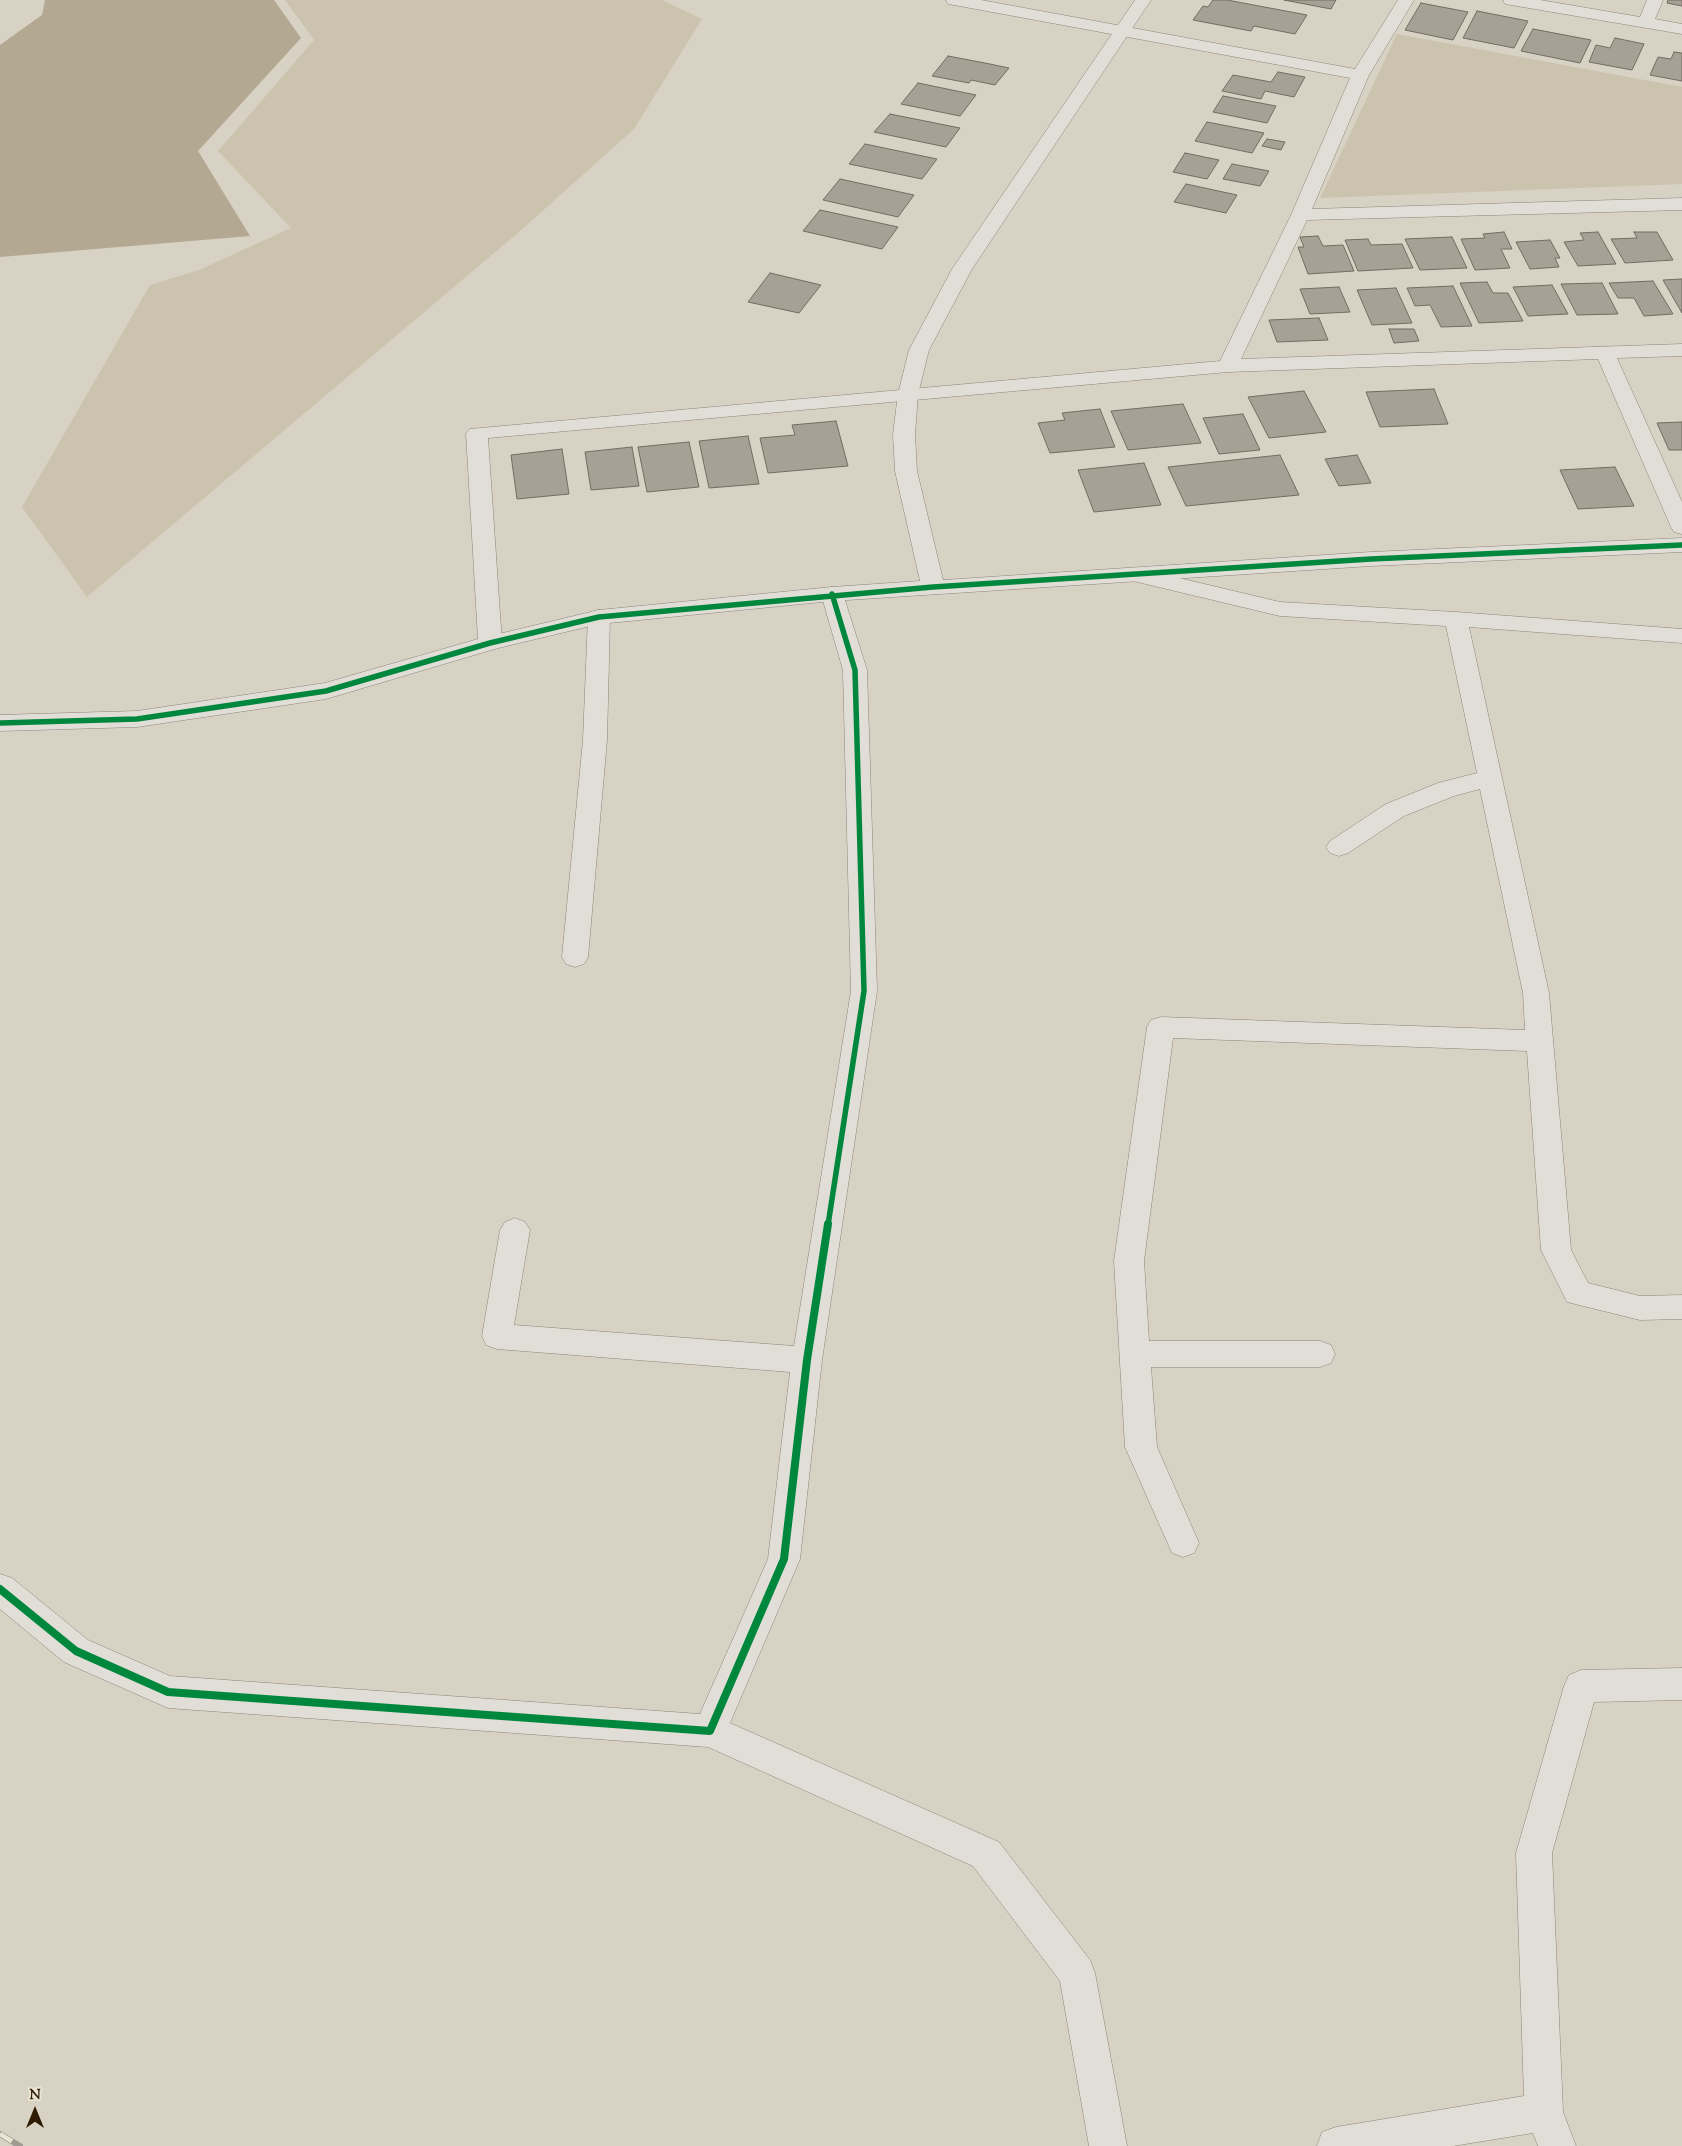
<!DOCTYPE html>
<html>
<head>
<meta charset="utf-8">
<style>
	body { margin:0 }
	#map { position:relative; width:1682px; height:2146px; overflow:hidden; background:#d7d2c3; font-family:"Sorts Mill Goudy",serif }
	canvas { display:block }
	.north { position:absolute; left:10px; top:2086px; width:50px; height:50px; -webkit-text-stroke:4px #eae4d3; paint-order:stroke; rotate:0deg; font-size:14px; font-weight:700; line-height:20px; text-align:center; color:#2e1a01 }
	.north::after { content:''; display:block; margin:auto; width:18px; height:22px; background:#2e1a01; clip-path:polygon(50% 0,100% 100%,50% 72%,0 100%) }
</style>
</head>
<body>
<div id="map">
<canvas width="1682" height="2146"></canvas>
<div class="north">N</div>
</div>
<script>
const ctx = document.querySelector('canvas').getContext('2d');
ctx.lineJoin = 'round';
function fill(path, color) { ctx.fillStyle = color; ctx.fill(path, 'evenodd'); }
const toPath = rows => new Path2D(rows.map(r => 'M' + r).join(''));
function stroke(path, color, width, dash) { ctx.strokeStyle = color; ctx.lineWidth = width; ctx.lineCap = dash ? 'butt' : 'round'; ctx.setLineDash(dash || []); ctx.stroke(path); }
const green = toPath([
	[285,0,662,0,702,19,634,129,519,232,87,597,22,507,150,285,199,270,291,228,218,151,314,40],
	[1397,34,1682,87,1682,184,1320,198]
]);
const water = toPath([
	[45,0,274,0,301,38,198,151,250,236,0,257,0,45,42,15]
]);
const building = toPath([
	[1213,0,1227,0,1307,15,1295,34,1254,26,1251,31,1193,20,1203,6,1208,7,1213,0],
	[1284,0,1336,0,1331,9,1284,0],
	[1668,0,1682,0,1682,6,1667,3,1668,0],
	[1421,3,1468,12,1453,40,1405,30,1421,3],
	[1477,11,1528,21,1514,48,1463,38,1477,11],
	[1533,29,1591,40,1580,63,1521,51,1533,29],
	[1615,38,1644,44,1632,70,1589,62,1596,45,1610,48,1615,38],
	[1674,52,1682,53,1682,81,1650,75,1658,57,1671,59,1674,52],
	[948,56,985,63,1009,68,995,85,971,80,969,83,932,76,948,56],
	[1278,72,1305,77,1294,97,1265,91,1261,99,1222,91,1233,75,1271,82,1278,72],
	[918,83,976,95,960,116,901,104,918,83],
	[1223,96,1276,106,1267,123,1213,112,1223,96],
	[890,114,960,128,946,147,874,132,890,114],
	[1207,122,1264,133,1252,153,1195,141,1207,122],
	[1267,139,1285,142,1281,150,1262,146,1267,139],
	[865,144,937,159,922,179,849,164,865,144],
	[1185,153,1219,160,1207,179,1173,172,1185,153],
	[1232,164,1269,171,1260,186,1223,179,1232,164],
	[840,179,914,195,898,217,823,200,840,179],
	[1186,184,1237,195,1226,213,1174,202,1186,184],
	[820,210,898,227,882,249,803,231,820,210],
	[1504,232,1512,249,1501,249,1510,268,1475,270,1461,239,1485,238,1483,234,1504,232],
	[1598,232,1616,264,1578,266,1564,242,1584,240,1580,233,1598,232],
	[1634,232,1657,232,1673,260,1625,263,1611,239,1637,238,1634,232],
	[1318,236,1323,246,1343,245,1354,271,1308,274,1298,247,1304,247,1300,237,1318,236],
	[1452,237,1467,268,1420,270,1405,239,1452,237],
	[1368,239,1371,245,1402,244,1413,268,1358,271,1345,240,1368,239],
	[1550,240,1560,258,1555,258,1559,267,1530,269,1516,242,1550,240],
	[770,273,821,285,799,313,748,302,770,273],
	[1682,279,1682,313,1663,280,1682,279],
	[1653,281,1673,314,1644,316,1634,298,1618,298,1609,283,1653,281],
	[1487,282,1493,293,1508,293,1523,321,1479,323,1460,283,1487,282],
	[1602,283,1618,314,1577,315,1561,284,1602,283],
	[1552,285,1568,314,1528,316,1513,287,1552,285],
	[1453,286,1472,326,1441,327,1430,305,1415,306,1407,288,1453,286],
	[1339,287,1350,312,1310,314,1300,289,1339,287],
	[1396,288,1412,323,1372,325,1357,290,1396,288],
	[1319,318,1328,340,1277,342,1269,320,1319,318],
	[1389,329,1414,329,1419,341,1394,343,1389,329],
	[1434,389,1448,424,1380,427,1366,392,1434,389],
	[1304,391,1326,432,1269,438,1248,397,1304,391],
	[1183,404,1201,443,1128,450,1111,411,1183,404],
	[1100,409,1115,447,1050,453,1038,423,1065,420,1062,413,1100,409],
	[1243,414,1260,450,1219,454,1203,418,1243,414],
	[836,421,848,466,768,473,760,438,795,435,792,425,836,421],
	[1682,422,1682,450,1669,450,1657,423,1682,422],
	[748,436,759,484,709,488,699,441,748,436],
	[689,442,699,487,647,492,638,447,689,442],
	[632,447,639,486,591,490,585,452,632,447],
	[562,449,569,494,517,499,511,455,562,449],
	[1280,455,1299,495,1186,506,1168,467,1280,455],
	[1357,455,1371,483,1339,486,1325,459,1357,455],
	[1144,463,1161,505,1094,512,1078,470,1144,463],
	[1615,467,1634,506,1578,509,1560,470,1615,467]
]);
const minor = toPath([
	[946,0,981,0,1355,69,1398,0,1414,0,1369,75,1312,209,1682,198,1682,210,1307,220,1241,359,1682,344,1682,356,1617,358,1682,502,1682,534,1674,532,1671,527,1598,359,1228,372,488,438,502,643,498,648,326,699,137,727,0,731,0,715,137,711,325,683,478,639,466,433,470,429,1220,361,1291,215,1350,78,954,5,948,4,946,0],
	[1503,0,1540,0,1640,17,1647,0,1663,0,1655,19,1682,24,1682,34,1511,5,1505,4,1503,0],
	[1137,568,1280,602,1456,612,1682,629,1682,643,1469,627,1549,993,1571,1250,1588,1283,1640,1296,1682,1295,1682,1319,1640,1320,1567,1302,1541,1250,1527,1051,1173,1038,1144,1261,1149,1341,1320,1341,1331,1345,1335,1354,1331,1363,1320,1367,1151,1367,1157,1447,1199,1543,1194,1553,1183,1557,1172,1553,1125,1447,1114,1261,1147,1027,1151,1020,1161,1017,1525,1030,1523,993,1480,789,1454,796,1404,816,1348,853,1339,856,1330,853,1326,847,1330,841,1386,804,1438,783,1477,773,1446,626,1280,616,1129,580,1126,575,1129,570,1137,568],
	[832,587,840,589,843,594,867,670,877,991,822,1360,800,1559,730,1723,999,1842,1090,1960,1095,1973,1127,2146,1089,2146,1060,1981,973,1866,708,1747,168,1708,64,1662,0,1609,0,1574,12,1578,88,1640,170,1676,700,1714,768,1559,790,1372,497,1349,486,1345,482,1336,500,1230,505,1222,515,1218,525,1222,530,1230,514,1325,794,1346,851,991,843,670,821,594,824,589,832,587],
	[599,610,607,612,610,617,607,740,588,957,584,964,575,967,566,964,562,957,583,740,588,617,591,612,599,610],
	[1682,1668,1682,1700,1594,1702,1552,1853,1563,2112,1576,2146,1538,2146,1533,2133,1453,2146,1317,2146,1322,2132,1336,2127,1524,2096,1516,1853,1564,1686,1569,1675,1581,1670,1682,1668]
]);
const tertiary = toPath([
	[1135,0,1151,0,972,269,929,350,918,394,915,434,917,471,943,580,1371,552,1682,538,1682,552,1371,566,832,601,599,624,490,650,482,648,478,643,482,638,599,610,832,587,920,581,895,471,893,434,898,394,909,350,952,269,1135,0]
]);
const rail = toPath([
	[0,2134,20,2146]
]);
const cyclewayFar1 = toPath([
	[0,723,137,719,326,691,490,643,599,617,933,587,1371,559,1682,545],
	[828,1225,864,991,855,670,832,594]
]);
const cycleway = toPath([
	[0,1589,76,1651,168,1692,710,1731,784,1559,807,1360,828,1224]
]);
fill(green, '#cbc3ad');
fill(water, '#b3a891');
fill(building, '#a6a095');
stroke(building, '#726c61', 1);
stroke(minor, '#8b857a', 1);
stroke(tertiary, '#8b857a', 1);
fill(minor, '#e1ded7');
fill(tertiary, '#e1ded7');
stroke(rail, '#9f9a92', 6);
stroke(rail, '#eae4d3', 4.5, [14]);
stroke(cyclewayFar1, '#00873e', 5.5);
stroke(cycleway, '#00873e', 8);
</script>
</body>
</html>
